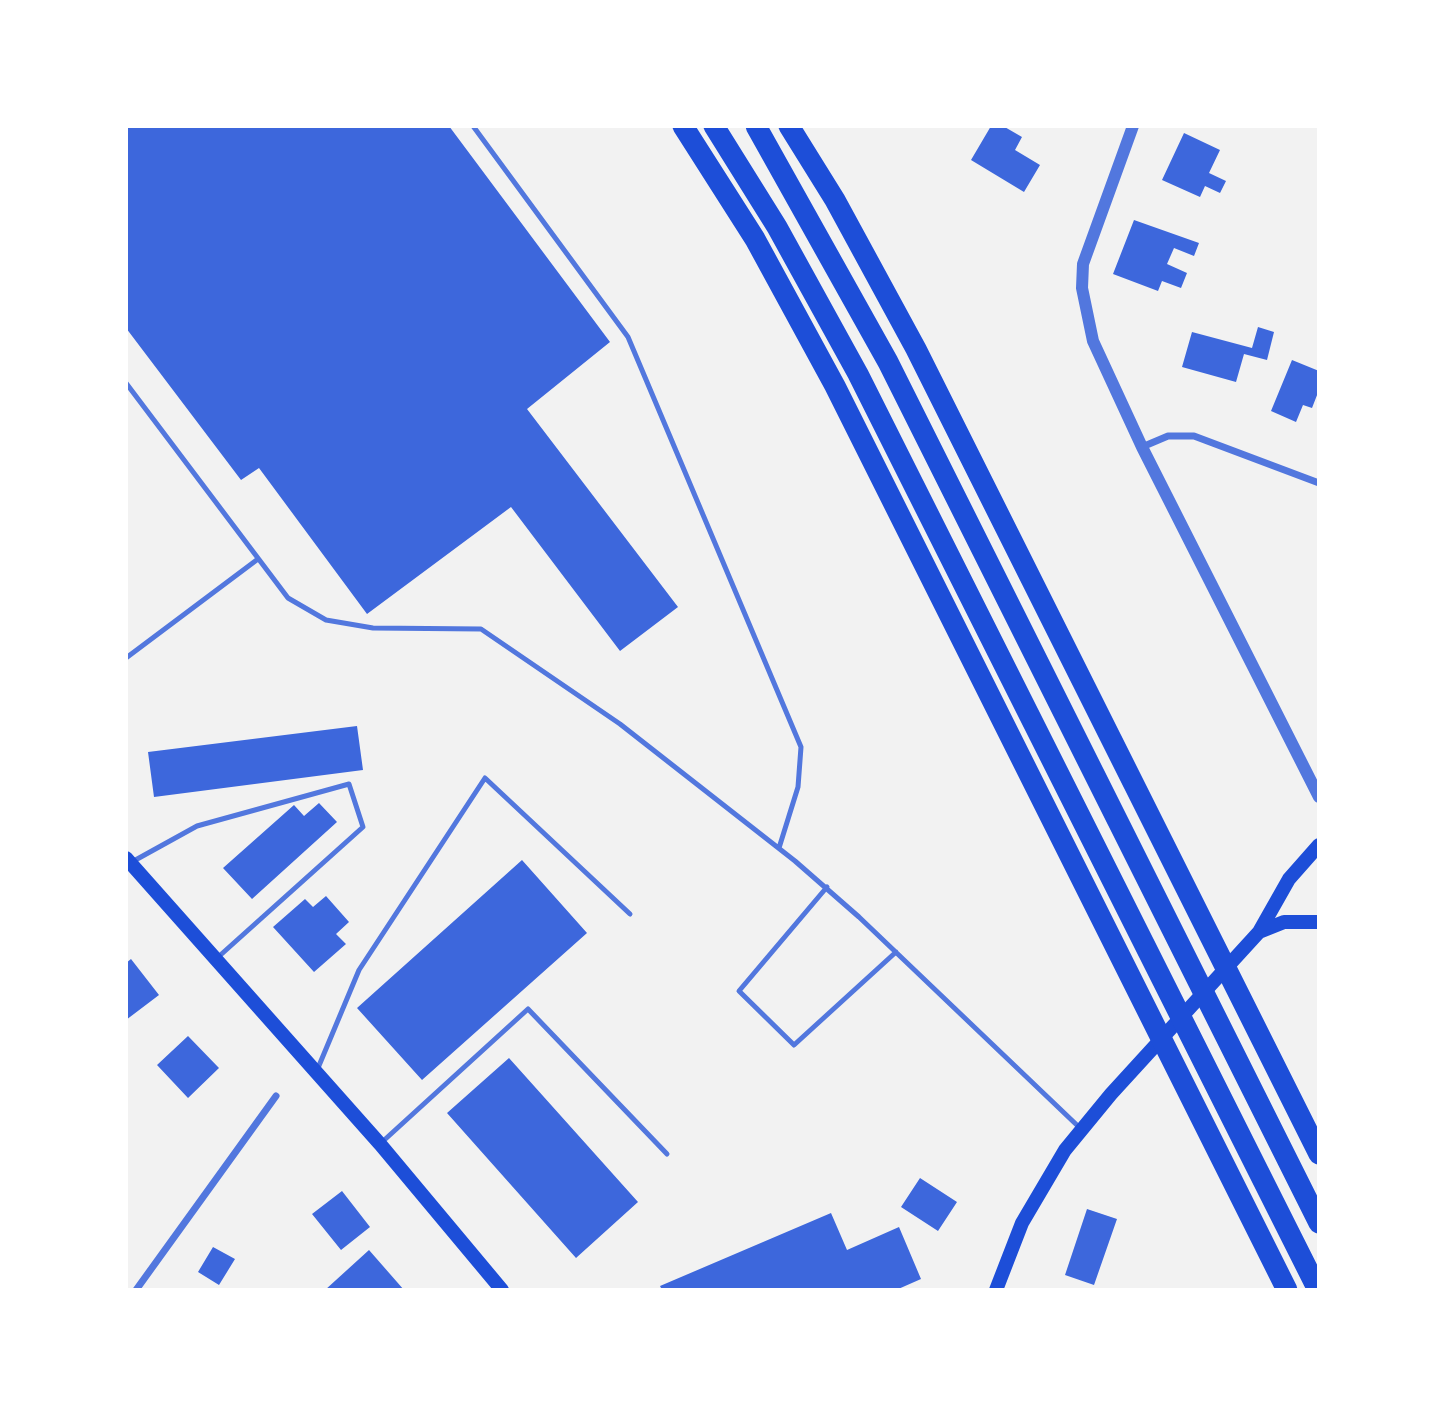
<!DOCTYPE html>
<html>
<head>
<meta charset="utf-8">
<style>
	body { margin:0 }
	#map { position:relative; width:1445px; height:1416px; overflow:hidden; background:#f2f2f2; font-family:Karla,sans-serif }
	canvas { display:block }
	.frame { position:absolute; inset:0; border:128px solid #fff; pointer-events:none }
</style>
</head>
<body>
<div id="map">
<canvas width="1445" height="1416"></canvas>
<div class="frame"></div>
</div>
<script>
const ctx = document.querySelector('canvas').getContext('2d');
ctx.lineJoin = 'round';
function fill(path, color) { ctx.fillStyle = color; ctx.fill(path, 'evenodd'); }
const toPath = rows => new Path2D(rows.map(r => 'M' + r).join(''));
function stroke(path, color, width, dash) { ctx.strokeStyle = color; ctx.lineWidth = width; ctx.lineCap = dash ? 'butt' : 'round'; ctx.setLineDash(dash || []); ctx.stroke(path); }
const building = toPath([
	[126,126,449,126,610,342,527,409,678,607,620,651,511,507,367,614,259,468,241,480,126,328],
	[991,126,1003,126,1022,137,1015,150,1040,165,1024,192,971,160],
	[1184,133,1220,150,1209,173,1226,181,1220,193,1205,186,1200,197,1162,180],
	[1134,220,1199,243,1194,256,1174,248,1167,264,1187,273,1181,288,1162,281,1158,291,1113,274],
	[1258,327,1274,332,1267,360,1244,354,1236,382,1182,367,1192,332,1252,348],
	[1292,360,1319,371,1319,390,1312,408,1303,405,1296,422,1271,411],
	[357,726,363,770,154,797,148,752],
	[319,803,337,822,252,899,223,868,294,805,304,816],
	[522,860,587,933,422,1080,357,1008],
	[326,896,349,922,336,934,346,944,314,972,273,927,305,899,313,907],
	[131,959,159,995,126,1020,126,963],
	[188,1036,219,1068,188,1098,157,1065],
	[509,1058,638,1202,576,1258,447,1113],
	[920,1178,957,1202,938,1231,901,1207],
	[342,1191,370,1227,341,1250,312,1214],
	[1087,1209,1117,1219,1094,1285,1065,1275],
	[831,1213,847,1250,899,1227,921,1279,896,1290,662,1290,660,1286],
	[213,1247,235,1259,219,1285,198,1272],
	[369,1250,404,1290,325,1290]
]);
const service = toPath([
	[473,126,628,337,801,747,798,787,779,848],
	[126,383,288,598,326,620,373,628,481,629,620,724,795,861,859,917,1081,1129],
	[126,658,258,559],
	[130,863,197,826,349,784,363,827,216,959],
	[827,887,739,991,794,1045,896,952],
	[318,1068,359,970,485,778,630,914],
	[381,1143,528,1009,667,1154]
]);
const minor = toPath([
	[1142,447,1168,436,1194,436,1319,483],
	[136,1290,276,1096]
]);
const tertiary = toPath([
	[1133,126,1083,264,1082,288,1093,341,1142,447,1319,797]
]);
const secondary = toPath([
	[126,858,380,1144,502,1290],
	[1259,932,1284,922,1319,922],
	[996,1290,1022,1223,1065,1150,1111,1094,1259,932,1289,879,1319,845]
]);
const motorway = toPath([
	[683,126,755,239,835,386,1287,1290],
	[714,126,777,227,858,374,1318,1290],
	[756,126,888,362,1319,1223],
	[789,126,835,200,916,349,1319,1154]
]);
fill(building, '#3d67dc');
stroke(service, '#5277de', 5);
stroke(minor, '#5277de', 7);
stroke(tertiary, '#5277de', 12);
stroke(secondary, '#1d4ed8', 14);
stroke(motorway, '#1d4ed8', 21);
</script>
</body>
</html>
